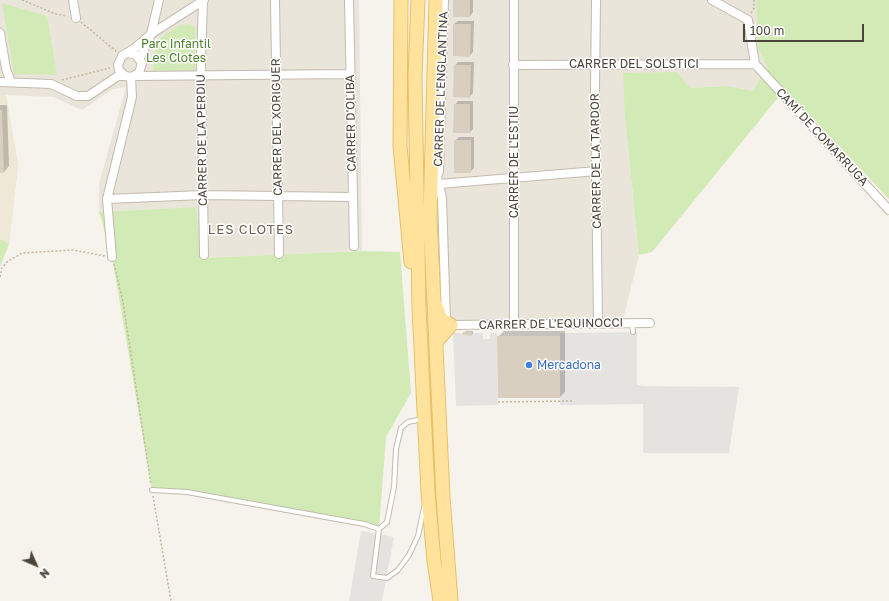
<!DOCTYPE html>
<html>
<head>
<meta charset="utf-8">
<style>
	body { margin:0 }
	#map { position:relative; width:889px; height:601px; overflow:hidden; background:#f6f3ec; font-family:"Golos Text",sans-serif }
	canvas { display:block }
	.north { position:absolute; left:16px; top:545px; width:40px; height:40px; -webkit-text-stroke:3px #fff; paint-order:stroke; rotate:135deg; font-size:11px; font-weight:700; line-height:16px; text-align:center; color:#4b4439 }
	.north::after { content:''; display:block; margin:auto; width:14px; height:18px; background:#4b4439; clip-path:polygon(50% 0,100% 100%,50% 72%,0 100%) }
	.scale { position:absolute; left:743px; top:24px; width:121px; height:18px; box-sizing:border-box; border:2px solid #4b4439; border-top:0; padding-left:5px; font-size:12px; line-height:14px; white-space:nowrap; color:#4b4439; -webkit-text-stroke:3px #fff; paint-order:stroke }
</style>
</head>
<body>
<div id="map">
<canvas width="889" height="601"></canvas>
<div class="north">N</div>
<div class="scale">100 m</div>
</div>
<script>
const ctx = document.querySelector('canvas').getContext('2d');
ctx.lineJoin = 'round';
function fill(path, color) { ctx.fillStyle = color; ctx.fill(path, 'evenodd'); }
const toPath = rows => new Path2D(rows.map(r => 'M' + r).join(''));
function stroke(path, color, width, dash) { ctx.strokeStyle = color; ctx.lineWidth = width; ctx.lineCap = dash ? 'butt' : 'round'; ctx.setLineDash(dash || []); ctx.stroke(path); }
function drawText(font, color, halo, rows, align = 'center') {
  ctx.font = font + ' "Golos Text",sans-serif'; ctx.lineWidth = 3; ctx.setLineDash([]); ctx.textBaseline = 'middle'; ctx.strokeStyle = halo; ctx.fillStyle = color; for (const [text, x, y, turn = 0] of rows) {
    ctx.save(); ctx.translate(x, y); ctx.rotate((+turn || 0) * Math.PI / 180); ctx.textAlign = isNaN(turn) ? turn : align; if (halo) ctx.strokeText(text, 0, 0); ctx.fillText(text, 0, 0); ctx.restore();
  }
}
const residential = toPath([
	[0,0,359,0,362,251,202,258,196,207,99,212,99,184,126,87,113,89,82,110,53,97,6,95,18,165,9,244,0,239],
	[439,0,756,0,758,48,767,66,753,91,727,86,690,88,625,117,639,255,621,327,439,328,438,251,434,155]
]);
const education = toPath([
	[0,95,6,95,18,165,9,244,0,239]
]);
const green = toPath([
	[756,0,889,0,889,199,785,89,652,252,639,255,625,117,623,73,677,72,690,88,727,86,753,91,767,66,758,48],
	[2,3,47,16,57,75,14,74],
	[190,24,195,28,195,70,153,71,156,41,180,25],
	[196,207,202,258,362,251,400,252,411,393,386,437,379,529,187,492,152,490,112,257,99,212],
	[0,239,9,244,0,267]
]);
const parking = toPath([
	[637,332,637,385,644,386,739,387,729,453,643,453,643,404,560,405,560,333],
	[453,333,463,333,464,335,472,336,472,333,483,333,483,339,490,339,490,333,497,333,498,405,456,406],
	[361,531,394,537,382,601,349,601]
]);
const shadow = toPath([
	[454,0,473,0,473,12,470,16],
	[458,21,474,21,473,52,469,56,454,24],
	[458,62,474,62,473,93,469,97,455,65],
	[458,101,473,101,473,129,470,132,455,105],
	[0,105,7,105,9,166,4,172,0,172],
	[459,137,474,137,474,168,470,172,455,141],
	[466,331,473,331,473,333,472,335,464,332],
	[504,331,565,331,565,392,560,397,498,337]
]);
const building = toPath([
	[453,0,470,0,470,17,453,17],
	[453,24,471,24,470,57,453,56],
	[454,65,471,65,470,98,453,97],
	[454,104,470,104,470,133,453,133],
	[0,110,2,110,4,173,0,173],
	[454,140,471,140,471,173,454,173],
	[463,332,472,332,472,336,463,335],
	[497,336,560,336,560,398,498,398]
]);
const path = toPath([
	[22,0,56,14,67,16],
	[751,13,754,8,754,0],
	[81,22,117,52],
	[62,80,110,68],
	[114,264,123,302,151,485],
	[0,277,2,268,7,262,22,253,73,250,105,256],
	[498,402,572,401],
	[153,496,171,601]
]);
const lane = toPath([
	[632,323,633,332],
	[152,490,187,492,364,524,379,529,373,576,387,578,398,570,409,555,418,536,425,503],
	[379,529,387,522,394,487,396,449,401,428,408,422,423,419]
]);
const street = toPath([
	[73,0,76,18],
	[275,0,279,254],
	[349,0,354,246],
	[444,0,439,171,437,177,442,198,446,321],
	[514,0,514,324],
	[596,0,595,91,598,322],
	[712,0,748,20,755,64],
	[203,1,201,59,204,255],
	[0,33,6,69,11,82],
	[128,53,136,55,142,63,139,73,131,77,125,76,119,70,118,65,122,56,135,48,151,34,204,0],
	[140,58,151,34,159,0],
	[755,64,889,210],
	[513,65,755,64],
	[135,76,350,74],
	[0,82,51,84,77,96,88,96,118,76,125,76],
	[439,184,597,171],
	[107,199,203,195,352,197],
	[112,257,107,199,132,97,131,77],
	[451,325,650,323]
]);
const primary = toPath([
	[401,0,400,146,411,262],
	[418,0,415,77,419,308,428,493,434,561,440,601],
	[436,0,430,218,443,497,451,601],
	[436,306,441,319,451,325,436,342]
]);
const markers = [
	[529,365,4,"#3f7fe0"]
];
const parkNames = [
	["Parc Infantil",176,44],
	["Les Clotes",176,58]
];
const streetNames = [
	["CARRER DEL SOLSTICI",634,64],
	["CARRER DE L'ENGLANTINA",441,89,-88],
	["CARRER D'OLIBA",351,123,-91],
	["CARRER DEL XORIGUER",277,127,-91],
	["CAMÍ DE COMARRUGA",822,137,47],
	["CARRER DE LA PERDIU",202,140,-91],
	["CARRER DE LA TARDOR",596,161,-91],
	["CARRER DE L'ESTIU",514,162,-90],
	["CARRER DE L'EQUINOCCI",551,324,-1]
];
const shopNames = [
	["Mercadona",537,365]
];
const neighbourhoodNames = [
	["LES CLOTES",251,230]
];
fill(residential, '#eae5da');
fill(education, '#efe8d6');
fill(green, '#d2eab5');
fill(parking, '#e5e3e0');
fill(shadow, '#0003');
fill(building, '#d8cfc1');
stroke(lane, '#c2bbae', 6);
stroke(street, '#c2bbae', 10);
stroke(primary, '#e6c16a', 15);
stroke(path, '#c4b79f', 1.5, [2, 2]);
stroke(lane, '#fff', 4);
stroke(street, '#fff', 8);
stroke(primary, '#ffe39c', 13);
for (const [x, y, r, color] of markers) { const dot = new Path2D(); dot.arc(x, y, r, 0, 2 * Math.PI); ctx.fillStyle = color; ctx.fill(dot); stroke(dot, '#fff', 1.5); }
drawText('12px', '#4a7f2a', '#fff', parkNames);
drawText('12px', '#4b4439', '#fff', streetNames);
drawText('12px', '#366cbe', '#fff', shopNames, 'left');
ctx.letterSpacing = '1px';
drawText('13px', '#6e6250', '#fff', neighbourhoodNames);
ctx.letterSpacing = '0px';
</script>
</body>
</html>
